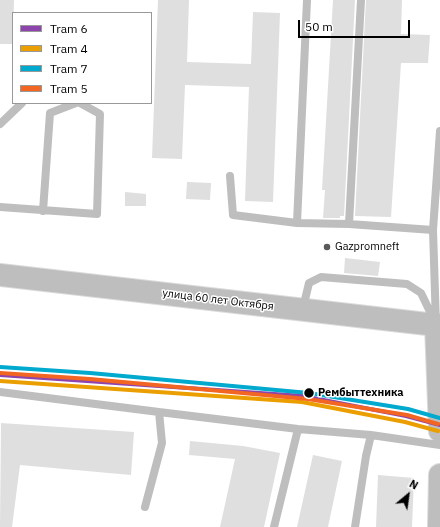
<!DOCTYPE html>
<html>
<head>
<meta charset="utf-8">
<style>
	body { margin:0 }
	#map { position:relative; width:440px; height:527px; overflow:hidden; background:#fff; font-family:"IBM Plex Sans",sans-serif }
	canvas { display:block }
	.legend { position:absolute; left:12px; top:12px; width:140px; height:92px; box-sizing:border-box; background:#fff; border:1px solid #999; margin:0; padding:5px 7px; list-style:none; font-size:12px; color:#000 }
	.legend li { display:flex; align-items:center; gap:8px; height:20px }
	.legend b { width:20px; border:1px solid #999 }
	.north { position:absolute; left:388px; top:475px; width:40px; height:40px; -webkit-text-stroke:3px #fff; paint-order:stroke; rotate:29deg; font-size:11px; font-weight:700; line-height:16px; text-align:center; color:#000 }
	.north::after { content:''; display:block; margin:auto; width:14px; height:18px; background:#000; clip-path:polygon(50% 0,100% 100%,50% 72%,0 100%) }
	.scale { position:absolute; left:298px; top:20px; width:112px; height:18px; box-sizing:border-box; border:2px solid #000; border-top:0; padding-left:5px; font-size:12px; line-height:14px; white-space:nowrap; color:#000; -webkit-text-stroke:3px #fff; paint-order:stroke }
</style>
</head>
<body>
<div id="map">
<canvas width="440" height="527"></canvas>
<ul class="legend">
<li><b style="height:5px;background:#8e44ad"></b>Tram 6</li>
<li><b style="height:5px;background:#eb9e00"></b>Tram 4</li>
<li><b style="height:5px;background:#00a9ce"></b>Tram 7</li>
<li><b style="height:5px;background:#f26522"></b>Tram 5</li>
</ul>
<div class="north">N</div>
<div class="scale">50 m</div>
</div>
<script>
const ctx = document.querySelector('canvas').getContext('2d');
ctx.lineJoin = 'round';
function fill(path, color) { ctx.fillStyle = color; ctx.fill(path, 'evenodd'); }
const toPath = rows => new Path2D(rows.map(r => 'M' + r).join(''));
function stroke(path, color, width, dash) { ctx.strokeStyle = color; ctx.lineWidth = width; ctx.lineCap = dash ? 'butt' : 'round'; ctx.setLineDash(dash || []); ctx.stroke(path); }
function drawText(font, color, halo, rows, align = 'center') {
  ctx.font = font + ' "IBM Plex Sans",sans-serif'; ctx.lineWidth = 3; ctx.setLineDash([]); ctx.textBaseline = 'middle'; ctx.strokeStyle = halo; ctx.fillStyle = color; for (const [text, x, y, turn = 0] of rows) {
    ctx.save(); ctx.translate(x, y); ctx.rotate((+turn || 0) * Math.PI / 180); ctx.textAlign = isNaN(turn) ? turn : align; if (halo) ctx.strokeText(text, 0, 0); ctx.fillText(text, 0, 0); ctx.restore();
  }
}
const building = toPath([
	[0,0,14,0,13,44,0,44],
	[158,0,189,0,187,62,251,64,253,12,280,13,273,202,245,201,249,87,185,85,182,159,152,158],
	[333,0,355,0,344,216,340,216,340,218,323,218,325,190,322,190],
	[366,0,402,0,401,34,430,35,428,63,401,63,391,217,355,216],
	[187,182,211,183,210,200,186,199],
	[125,192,146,194,146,206,125,206],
	[345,258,380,262,378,276,344,273],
	[1,423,134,432,131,475,20,465,12,527,0,527],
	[190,441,243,446,280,453,264,527,220,527,235,459,189,455],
	[313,455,342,461,328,527,297,527],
	[378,475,414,478,412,527,376,527]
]);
const service = toPath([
	[361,0,349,224,433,230],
	[0,124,22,103],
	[230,176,233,215,297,223,349,224],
	[0,207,97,214,100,114,80,103],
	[43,211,50,113,76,103],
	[297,223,307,0],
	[303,308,309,283,321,277,407,284,421,293,434,320],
	[436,324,433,230,440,131],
	[0,392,159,412],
	[145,507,162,443,159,412,298,429],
	[274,527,298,429,371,435,440,445],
	[355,527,366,456,371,435]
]);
const primary = toPath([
	[0,275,436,325,440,431],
	[439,527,440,475]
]);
const tram1 = toPath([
	[0,375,303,396,406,416,440,425]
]);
const tram2 = toPath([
	[0,381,302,402,405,422,438,431]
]);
const tram3 = toPath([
	[0,367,90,373,309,393,408,409,440,418]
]);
const tram4 = toPath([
	[0,373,90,379,308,399,407,415,438,424]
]);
const markers = [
	[327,247,4,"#595959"],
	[309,393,5.5,"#000"]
];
const poiNames = [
	["Gazpromneft",335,247]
];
const streetNames = [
	["улица 60 лет Октября",218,300,7]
];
const stopNames = [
	["Рембыттехника",318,393]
];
fill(building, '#dfdfdf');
stroke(primary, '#dbdbdb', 24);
stroke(service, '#bebebe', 8);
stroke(primary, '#bebebe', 22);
stroke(tram1, '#8e44ad', 4);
stroke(tram2, '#eb9e00', 4);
stroke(tram3, '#00a9ce', 4);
stroke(tram4, '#f26522', 4);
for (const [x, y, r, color] of markers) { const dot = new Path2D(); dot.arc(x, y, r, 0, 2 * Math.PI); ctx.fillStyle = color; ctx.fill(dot); stroke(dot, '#fff', 1.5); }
drawText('11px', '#000', '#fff', poiNames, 'left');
drawText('11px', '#000', '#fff', streetNames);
drawText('bold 11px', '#000', '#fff', stopNames, 'left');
</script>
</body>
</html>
